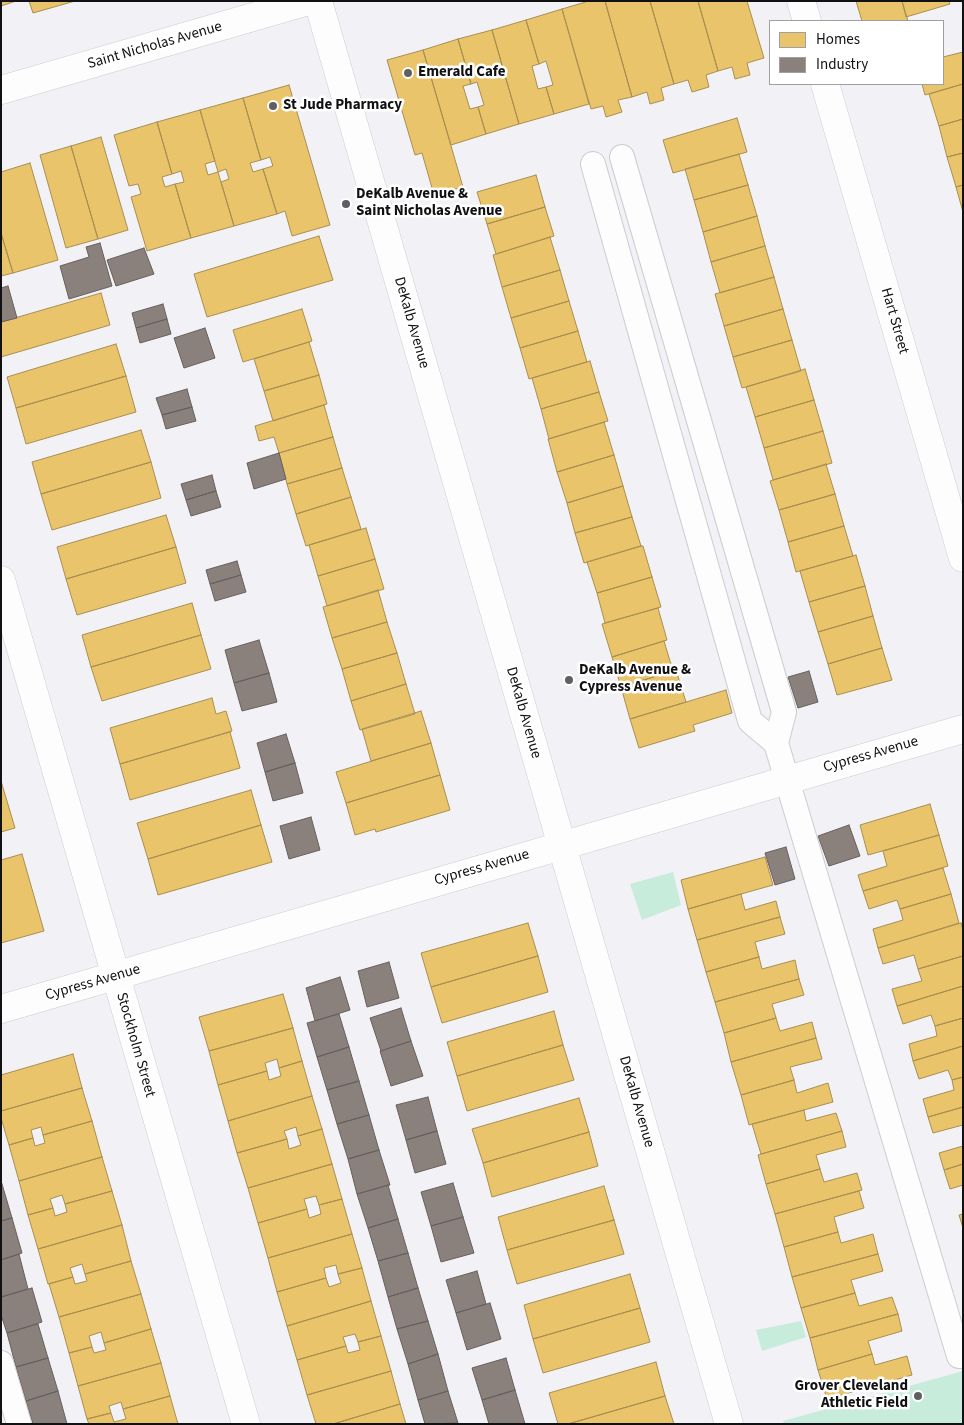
<!DOCTYPE html>
<html>
<head>
<meta charset="utf-8">
<style>
	body { margin:0 }
	#map { position:relative; width:964px; height:1425px; overflow:hidden; background:#f1f1f6; font-family:"Source Sans 3",sans-serif }
	canvas { display:block }
	.frame { position:absolute; inset:0; border:2px solid #111013; pointer-events:none }
	.legend { position:absolute; left:769px; top:20px; width:175px; height:65px; box-sizing:border-box; background:#fff; border:1px solid #a09fa1; margin:0; padding:6px 9px; list-style:none; font-size:15px; color:#111013 }
	.legend li { display:flex; align-items:center; gap:10px; height:25px }
	.legend b { width:25px; border:1px solid #a09fa1 }
</style>
</head>
<body>
<div id="map">
<canvas width="964" height="1425"></canvas>
<div class="frame"></div>
<ul class="legend">
<li><b style="height:14px;background:#e9c46a"></b>Homes</li>
<li><b style="height:14px;background:#8a817c"></b>Industry</li>
</ul>
</div>
<script>
const ctx = document.querySelector('canvas').getContext('2d');
ctx.lineJoin = 'round';
function fill(path, color) { ctx.fillStyle = color; ctx.fill(path, 'evenodd'); }
const toPath = rows => new Path2D(rows.map(r => 'M' + r).join(''));
function stroke(path, color, width, dash) { ctx.strokeStyle = color; ctx.lineWidth = width; ctx.lineCap = dash ? 'butt' : 'round'; ctx.setLineDash(dash || []); ctx.stroke(path); }
function drawText(font, color, halo, rows, align = 'center') {
  ctx.font = font + ' "Source Sans 3",sans-serif'; ctx.lineWidth = 5; ctx.setLineDash([]); ctx.textBaseline = 'middle'; ctx.strokeStyle = halo; ctx.fillStyle = color; for (const [text, x, y, turn = 0] of rows) {
    ctx.save(); ctx.translate(x, y); ctx.rotate((+turn || 0) * Math.PI / 180); ctx.textAlign = isNaN(turn) ? turn : align; if (halo) ctx.strokeText(text, 0, 0); ctx.fillText(text, 0, 0); ctx.restore();
  }
}
const green = toPath([
	[673,872,681,905,642,920,630,884],
	[801,1321,806,1337,762,1351,756,1330],
	[963,1371,963,1424,784,1424,783,1421]
]);
const homes = toPath([
	[1,1,16,1,1,6,1,1],
	[29,1,75,1,33,13,29,1],
	[589,1,605,1,632,97,618,100,622,112,606,117,603,106,591,109,562,9,589,1],
	[605,1,650,1,674,84,661,88,664,100,650,104,647,92,632,97,605,1],
	[650,1,698,1,718,71,706,75,709,87,692,92,688,80,674,84,650,1],
	[698,1,747,1,764,58,747,63,750,75,735,79,732,67,718,71,698,1],
	[856,1,902,1,908,21,862,21,856,1],
	[902,1,949,1,950,4,906,17,902,1],
	[562,9,589,104,554,114,546,87,553,85,546,61,539,64,526,20,562,9],
	[526,20,539,64,532,66,538,89,546,87,554,114,519,124,492,30,526,20],
	[492,30,519,124,486,134,478,107,484,105,477,82,471,84,458,39,492,30],
	[458,39,471,84,463,86,470,109,478,107,486,134,451,145,423,50,458,39],
	[423,50,463,187,434,195,422,153,415,155,387,60,423,50],
	[963,52,963,84,925,95,922,84,943,84,943,57,963,52],
	[963,84,963,119,939,126,929,94,963,84],
	[289,85,330,225,292,236,285,211,277,214,263,169,273,166,270,157,261,160,243,98,289,85],
	[243,98,261,160,250,163,253,172,263,169,277,214,234,226,221,182,229,179,226,169,218,172,200,110,243,98],
	[200,110,215,161,205,164,208,175,218,172,234,226,191,238,175,184,184,182,181,171,172,174,157,122,200,110],
	[737,118,747,152,673,173,663,140,737,118],
	[963,119,963,153,947,157,939,126,963,119],
	[157,122,172,174,162,177,165,187,175,184,191,238,147,251,131,197,141,194,138,184,129,186,114,135,157,122],
	[101,137,128,230,98,239,71,146,101,137],
	[71,146,98,239,66,248,40,155,71,146],
	[963,153,963,185,956,187,947,157,963,153],
	[739,154,748,185,694,200,685,169,739,154],
	[30,163,58,260,13,273,1,233,1,172,30,163],
	[536,175,545,207,487,224,477,192,536,175],
	[748,185,757,216,703,232,694,200,748,185],
	[963,185,963,212,956,187,963,185],
	[545,207,554,236,496,254,487,224,545,207],
	[757,216,765,246,711,262,703,232,757,216],
	[1,233,13,273,1,276,1,233],
	[319,236,333,280,207,317,194,274,319,236],
	[550,237,560,270,502,287,493,255,550,237],
	[765,246,774,277,720,293,711,262,765,246],
	[560,270,569,301,511,318,502,287,560,270],
	[774,277,783,309,724,326,715,294,774,277],
	[101,293,110,325,1,357,1,322,101,293],
	[569,301,578,331,520,348,511,318,569,301],
	[302,309,312,341,243,362,233,330,302,309],
	[783,309,792,340,733,357,724,326,783,309],
	[578,331,587,362,529,379,520,348,578,331],
	[792,340,801,371,742,388,733,357,792,340],
	[309,342,319,375,264,391,254,359,309,342],
	[116,344,126,376,16,408,7,377,116,344],
	[590,361,599,392,541,409,532,378,590,361],
	[805,369,814,400,755,417,746,387,805,369],
	[319,375,327,404,273,421,264,391,319,375],
	[126,376,136,412,26,444,16,408,126,376],
	[599,392,608,421,549,439,541,409,599,392],
	[814,400,823,431,764,448,755,417,814,400],
	[324,405,333,437,279,453,274,437,259,441,255,426,324,405],
	[604,422,614,455,557,472,548,439,604,422],
	[141,430,151,462,41,494,32,462,141,430],
	[823,431,832,463,773,480,764,448,823,431],
	[333,437,342,468,287,484,279,453,333,437],
	[614,455,623,486,567,503,557,472,614,455],
	[151,462,161,498,52,530,41,494,151,462],
	[826,464,835,494,779,510,770,481,826,464],
	[342,468,351,497,296,514,287,484,342,468],
	[623,486,632,517,575,533,567,503,623,486],
	[835,494,844,526,788,542,779,510,835,494],
	[351,497,361,529,306,546,296,514,351,497],
	[166,515,176,547,66,579,57,547,166,515],
	[632,517,641,546,584,563,575,533,632,517],
	[844,526,853,556,796,572,788,542,844,526],
	[366,528,375,559,318,576,309,545,366,528],
	[641,546,643,546,652,577,597,593,587,562,641,546],
	[176,547,186,583,77,615,66,579,176,547],
	[856,555,865,586,809,602,800,571,856,555],
	[375,559,384,589,327,606,318,576,375,559],
	[652,577,661,607,605,623,597,593,652,577],
	[865,586,873,616,818,632,809,602,865,586],
	[378,590,387,622,332,638,323,607,378,590],
	[192,603,201,635,91,667,82,635,192,603],
	[658,608,667,640,612,657,602,624,658,608],
	[873,616,882,648,828,664,818,632,873,616],
	[387,622,397,653,342,669,332,638,387,622],
	[201,635,211,669,102,701,91,667,201,635],
	[664,641,673,671,621,687,612,657,664,641],
	[882,648,892,680,837,695,828,664,882,648],
	[397,653,406,684,351,701,342,669,397,653],
	[676,670,686,702,630,719,621,687,676,670],
	[406,684,415,714,360,730,351,701,406,684],
	[726,690,732,713,693,725,695,731,639,748,630,719,726,690],
	[212,698,216,714,226,711,232,731,120,764,110,728,212,698],
	[421,711,431,743,371,761,362,729,421,711],
	[230,732,240,768,130,800,120,764,230,732],
	[431,743,440,775,346,803,336,772,431,743],
	[440,775,450,810,376,832,375,829,355,835,346,803,440,775],
	[1,781,15,828,1,832,1,781],
	[251,790,261,825,148,859,137,823,251,790],
	[930,804,939,835,868,855,860,825,930,804],
	[261,825,272,862,158,895,148,859,261,825],
	[939,835,948,866,863,891,858,875,887,866,883,851,939,835],
	[22,854,44,931,1,943,1,860,22,854],
	[765,857,773,885,688,909,681,880,765,857],
	[943,868,951,894,900,909,897,900,869,909,863,891,943,868],
	[741,894,745,910,776,901,780,917,697,940,688,909,741,894],
	[951,894,959,923,878,948,873,929,903,920,900,909,951,894],
	[780,917,785,934,755,942,759,957,706,972,697,940,780,917],
	[528,923,538,956,431,987,421,953,528,923],
	[961,923,963,930,963,956,918,969,914,955,883,964,878,948,961,923],
	[538,956,548,992,442,1023,431,987,538,956],
	[963,956,963,986,897,1006,892,989,922,981,918,969,963,956],
	[759,957,762,969,795,960,799,979,715,1002,706,972,759,957],
	[799,979,804,995,772,1004,776,1018,724,1033,715,1002,799,979],
	[963,986,963,1018,935,1026,931,1015,903,1024,897,1006,963,986],
	[283,994,293,1028,209,1051,199,1017,283,994],
	[554,1011,563,1045,457,1076,447,1042,554,1011],
	[776,1018,780,1031,812,1022,816,1038,731,1062,724,1033,776,1018],
	[963,1018,963,1046,913,1061,909,1044,937,1036,935,1026,963,1018],
	[293,1028,302,1061,279,1068,277,1059,265,1063,267,1071,218,1085,209,1051,293,1028],
	[816,1038,822,1059,790,1067,794,1080,741,1095,731,1062,816,1038],
	[563,1045,574,1080,467,1111,457,1076,563,1045],
	[963,1046,963,1077,952,1080,948,1070,919,1079,913,1061,963,1046],
	[73,1054,82,1088,1,1111,1,1075,73,1054],
	[302,1061,312,1096,228,1121,218,1085,267,1071,269,1080,281,1076,279,1068,302,1061],
	[963,1077,963,1107,928,1117,923,1099,954,1090,952,1080,963,1077],
	[794,1080,797,1093,828,1083,833,1102,749,1125,741,1095,794,1080],
	[82,1088,92,1121,43,1135,41,1127,31,1130,33,1138,9,1145,1,1118,1,1111,82,1088],
	[312,1096,322,1129,298,1136,296,1127,284,1131,287,1139,237,1153,228,1121,312,1096],
	[579,1098,589,1132,483,1163,472,1129,579,1098],
	[963,1107,963,1125,933,1133,928,1117,963,1107],
	[804,1110,806,1121,836,1113,842,1131,761,1154,752,1124,804,1110],
	[92,1121,102,1157,19,1181,9,1145,33,1138,35,1146,45,1143,43,1135,92,1121],
	[322,1129,332,1164,248,1188,237,1153,287,1139,289,1149,301,1145,298,1136,322,1129],
	[842,1131,846,1147,816,1155,820,1169,766,1184,758,1155,842,1131],
	[589,1132,598,1166,492,1197,483,1163,589,1132],
	[963,1146,963,1164,944,1170,939,1153,963,1146],
	[102,1157,112,1191,65,1204,62,1195,50,1199,53,1208,28,1215,19,1181,102,1157],
	[332,1164,342,1199,319,1205,316,1196,304,1199,307,1209,258,1223,248,1188,332,1164],
	[963,1164,963,1185,950,1189,944,1170,963,1164],
	[820,1169,824,1182,857,1173,862,1190,775,1214,766,1184,820,1169],
	[604,1186,614,1220,507,1250,498,1217,604,1186],
	[112,1191,122,1225,38,1249,28,1215,53,1208,55,1216,67,1212,65,1204,112,1191],
	[859,1191,864,1208,834,1217,838,1232,784,1247,775,1214,859,1191],
	[342,1199,352,1234,268,1258,258,1223,307,1209,309,1218,321,1214,319,1205,342,1199],
	[963,1214,963,1228,959,1215,963,1214],
	[614,1220,624,1254,517,1284,507,1250,614,1220],
	[122,1225,131,1261,85,1274,82,1264,70,1268,73,1277,48,1284,38,1249,122,1225],
	[838,1232,841,1243,873,1234,878,1254,792,1277,784,1247,838,1232],
	[352,1234,362,1268,338,1274,336,1265,324,1268,326,1278,277,1292,268,1258,352,1234],
	[878,1254,883,1271,851,1280,855,1293,801,1308,792,1277,878,1254],
	[131,1261,141,1294,59,1317,49,1284,73,1277,75,1284,87,1281,85,1274,131,1261],
	[362,1268,371,1301,287,1326,277,1292,326,1278,329,1287,341,1283,338,1274,362,1268],
	[630,1274,640,1308,533,1339,524,1305,630,1274],
	[855,1293,859,1306,892,1297,898,1314,810,1338,801,1308,855,1293],
	[141,1294,151,1329,104,1343,101,1332,89,1336,92,1347,69,1353,59,1317,141,1294],
	[371,1301,381,1336,358,1342,355,1334,343,1337,346,1346,297,1360,287,1326,371,1301],
	[640,1308,650,1342,543,1373,533,1339,640,1308],
	[898,1314,902,1331,868,1341,872,1354,818,1370,810,1338,898,1314],
	[151,1329,161,1363,78,1386,69,1353,92,1347,94,1353,106,1350,104,1343,151,1329],
	[381,1336,391,1371,307,1395,297,1360,346,1346,348,1353,360,1350,358,1342,381,1336],
	[872,1354,875,1365,907,1356,912,1375,827,1399,818,1370,872,1354],
	[656,1362,665,1396,568,1424,558,1424,549,1393,656,1362],
	[161,1363,170,1396,123,1409,121,1402,109,1406,111,1413,87,1419,78,1386,161,1363],
	[391,1371,400,1404,333,1424,316,1424,307,1395,391,1371],
	[170,1396,178,1424,89,1424,87,1419,111,1413,114,1422,126,1419,123,1409,170,1396],
	[665,1396,674,1424,568,1424,665,1396],
	[400,1404,406,1424,333,1424,400,1404]
]);
const industry = toPath([
	[100,243,112,286,69,299,60,266,89,257,86,247,100,243],
	[144,248,154,274,116,286,107,260,144,248],
	[8,286,17,318,1,322,1,288,8,286],
	[163,304,167,319,136,328,132,313,163,304],
	[167,319,171,334,140,343,136,328,167,319],
	[205,328,215,358,184,368,174,338,205,328],
	[187,389,192,407,162,415,156,398,187,389],
	[192,407,196,421,166,429,162,415,192,407],
	[279,453,286,479,254,489,247,463,279,453],
	[212,475,216,491,186,500,181,484,212,475],
	[216,491,221,507,191,516,186,500,216,491],
	[237,561,241,575,210,584,206,570,237,561],
	[241,575,246,592,215,601,210,584,241,575],
	[259,640,269,673,234,683,225,650,259,640],
	[809,671,818,702,798,708,788,677,809,671],
	[269,673,277,702,242,711,234,683,269,673],
	[286,734,295,763,265,772,257,743,286,734],
	[295,763,303,793,273,801,265,772,295,763],
	[311,817,320,850,289,859,280,826,311,817],
	[849,825,860,856,829,866,818,836,849,825],
	[786,847,795,879,775,885,765,853,786,847],
	[389,962,399,998,367,1007,358,971,389,962],
	[340,977,350,1010,315,1021,306,988,340,977],
	[401,1008,411,1041,381,1051,370,1018,401,1008],
	[339,1014,349,1047,317,1057,307,1023,339,1014],
	[411,1041,423,1076,391,1086,380,1051,411,1041],
	[349,1047,359,1081,327,1090,317,1057,349,1047],
	[359,1081,369,1115,337,1124,327,1090,359,1081],
	[428,1097,437,1131,406,1140,396,1105,428,1097],
	[369,1115,379,1150,348,1159,337,1124,369,1115],
	[437,1131,446,1164,415,1173,406,1140,437,1131],
	[379,1150,390,1185,357,1194,348,1159,379,1150],
	[453,1183,463,1217,431,1226,421,1192,453,1183],
	[2,1184,12,1218,1,1221,1,1185,2,1184],
	[388,1185,398,1219,368,1228,357,1194,388,1185],
	[463,1217,474,1253,441,1262,431,1226,463,1217],
	[12,1218,22,1253,1,1260,1,1221,12,1218],
	[398,1219,408,1253,378,1261,368,1228,398,1219],
	[408,1253,418,1288,388,1297,378,1261,408,1253],
	[19,1254,28,1289,1,1297,1,1260,19,1254],
	[477,1271,486,1304,456,1313,446,1280,477,1271],
	[32,1288,42,1322,7,1333,1,1315,1,1297,32,1288],
	[418,1288,428,1321,397,1329,388,1297,418,1288],
	[490,1303,501,1339,467,1350,456,1313,490,1303],
	[428,1321,438,1354,408,1364,397,1329,428,1321],
	[38,1324,48,1358,16,1367,7,1333,38,1324],
	[438,1354,448,1391,418,1400,408,1364,438,1354],
	[48,1358,58,1391,26,1401,16,1367,48,1358],
	[506,1358,515,1390,482,1400,472,1368,506,1358],
	[515,1390,525,1424,489,1424,482,1400,515,1390],
	[58,1391,67,1424,33,1424,26,1401,58,1391],
	[448,1391,458,1423,425,1424,418,1400,448,1391]
]);
const lane = toPath([
	[622,157,784,712,776,743],
	[593,164,750,721,776,743,959,1356],
	[1,1363,19,1424]
]);
const street = toPath([
	[318,1,729,1424],
	[801,1,807,21],
	[825,84,963,558],
	[1,90,308,1],
	[1,580,246,1424]
]);
const secondary = toPath([
	[1,1009,963,729]
]);
const markers = [
	[408,73,5,"#5f5f62"],
	[273,106,5,"#5f5f62"],
	[346,204,5,"#5f5f62"],
	[569,680,5,"#5f5f62"],
	[918,1396,5,"#5f5f62"]
];
const streetNames = [
	["Saint Nicholas Avenue",155,46,-16],
	["Hart Street",894,321,74],
	["DeKalb Avenue",411,323,74],
	["DeKalb Avenue",523,713,74],
	["Cypress Avenue",871,755,-16],
	["Cypress Avenue",482,868,-16],
	["Cypress Avenue",93,983,-16],
	["Stockholm Street",135,1045,74],
	["DeKalb Avenue",636,1102,74]
];
const poiNames = [
	["Emerald Cafe",418,73],
	["St Jude Pharmacy",283,106],
	["DeKalb Avenue &",356,195],
	["Saint Nicholas Avenue",356,212],
	["DeKalb Avenue &",579,671],
	["Cypress Avenue",579,688],
	["Grover Cleveland",908,1387,"right"],
	["Athletic Field",908,1404,"right"]
];
fill(green, '#c8ecdc');
fill(homes, '#e9c46a');
stroke(homes, '#a88e50', 1);
fill(industry, '#8a817c');
stroke(industry, '#665f5c', 1);
stroke(lane, '#ccccd0', 26);
stroke(street, '#ccccd0', 29);
stroke(secondary, '#ccccd0', 29);
stroke(lane, '#fdfdfe', 24);
stroke(street, '#fdfdfe', 28);
stroke(secondary, '#fdfdfe', 28);
for (const [x, y, r, color] of markers) { const dot = new Path2D(); dot.arc(x, y, r, 0, 2 * Math.PI); ctx.fillStyle = color; ctx.fill(dot); stroke(dot, '#fff', 2); }
drawText('15px', '#111013', '#fff', streetNames);
drawText('bold 15px', '#111013', '#fff', poiNames, 'left');
</script>
</body>
</html>
